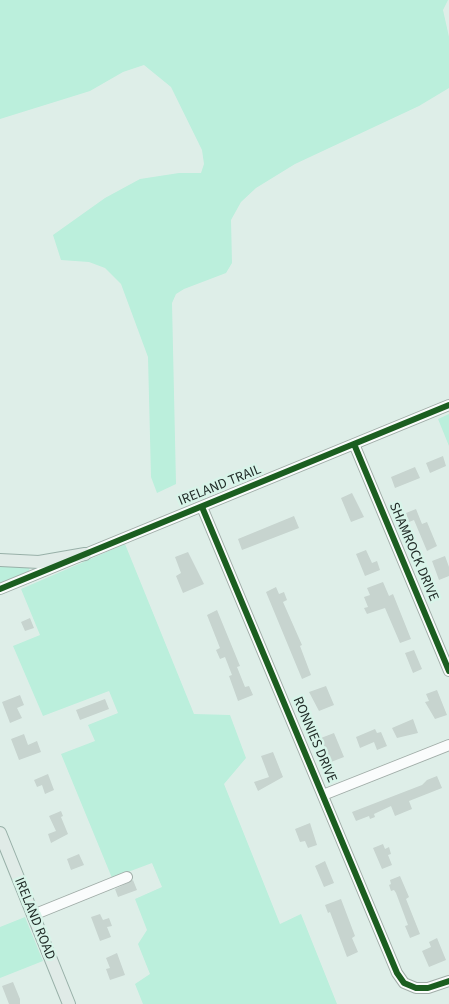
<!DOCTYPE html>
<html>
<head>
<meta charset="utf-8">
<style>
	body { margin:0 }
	canvas { display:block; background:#deeee8 }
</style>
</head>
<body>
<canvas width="449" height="1004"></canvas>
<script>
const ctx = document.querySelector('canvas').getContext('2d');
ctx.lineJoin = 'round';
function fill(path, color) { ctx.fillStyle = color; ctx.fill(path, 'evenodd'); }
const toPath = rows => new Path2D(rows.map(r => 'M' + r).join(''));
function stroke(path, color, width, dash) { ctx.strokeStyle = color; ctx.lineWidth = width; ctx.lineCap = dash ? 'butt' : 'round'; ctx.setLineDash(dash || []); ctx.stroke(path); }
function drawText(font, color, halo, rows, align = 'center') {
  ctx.font = font + ' "Source Sans 3",sans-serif'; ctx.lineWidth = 5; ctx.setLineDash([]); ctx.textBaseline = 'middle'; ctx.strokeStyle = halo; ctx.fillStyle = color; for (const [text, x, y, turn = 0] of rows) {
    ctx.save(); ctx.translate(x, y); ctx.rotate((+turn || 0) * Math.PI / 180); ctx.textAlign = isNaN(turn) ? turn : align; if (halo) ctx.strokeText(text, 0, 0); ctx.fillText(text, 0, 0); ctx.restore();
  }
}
const green = toPath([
	[0,0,448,0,443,10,449,37,449,88,419,106,295,164,256,188,241,202,231,220,232,263,226,273,184,289,176,294,172,303,176,484,157,493,151,477,148,357,121,284,105,268,89,262,61,260,53,235,105,198,140,179,179,173,201,173,204,164,202,150,171,87,144,65,123,72,90,91,0,119],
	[449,414,449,446,438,419],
	[125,544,194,714,230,715,246,758,224,784,280,924,301,914,337,1004,143,1004,135,984,150,974,138,944,147,930,135,899,162,887,152,863,112,878,61,754,95,741,88,725,118,713,109,691,43,716,13,646,40,635,21,589],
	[0,565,30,566,29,571,0,583],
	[25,917,43,961,0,978,0,927]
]);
const building = toPath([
	[443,456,446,466,430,473,426,463],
	[415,467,420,478,395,488,391,477],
	[352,493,364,517,351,522,341,498],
	[416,509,422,524,427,522,437,546,427,551,414,520,409,522,406,513],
	[294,516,299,528,242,550,238,539],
	[366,550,372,563,377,561,380,570,365,576,356,554],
	[188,552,204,584,183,593,176,576,181,573,175,557],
	[445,556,449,567,449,576,439,580,432,561],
	[383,582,389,596,393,594,411,639,400,643,385,608,367,614,364,608,368,607,364,597,370,595,367,588],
	[276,587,279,594,284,592,287,600,283,602,302,645,300,646,311,675,302,679,266,592],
	[217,610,240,666,237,667,245,687,249,686,253,695,238,701,229,676,232,675,225,657,220,659,216,650,220,648,207,615],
	[30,618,34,628,25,631,21,622],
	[414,650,422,669,413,673,405,653],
	[326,686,334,705,319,711,309,692],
	[437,690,447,715,435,719,425,702,429,701,426,694],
	[20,695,24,705,17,708,22,718,10,723,2,702],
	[105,699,109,709,80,720,76,710],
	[413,719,418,733,397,738,392,728],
	[375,729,377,733,381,732,387,746,377,750,374,742,360,748,356,737],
	[334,733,344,757,331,762,321,738],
	[24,734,28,745,37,741,41,752,19,760,11,739],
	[273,752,283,777,258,791,254,782,269,777,261,756],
	[48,774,54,790,45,794,42,785,37,787,34,780],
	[437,776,442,788,409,801,412,809,395,816,391,806,374,814,375,817,370,819,369,816,356,821,352,812,422,785,427,780],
	[61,811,63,816,61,817,68,834,51,843,48,834,56,831,49,816],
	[310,823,317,845,308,848,305,841,300,842,295,829],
	[383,844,385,849,389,847,391,854,388,855,392,865,382,869,373,848],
	[79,854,84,865,71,870,67,859],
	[325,861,334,883,324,887,315,866],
	[400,876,409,897,406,899,420,934,410,938,405,926,408,925,396,893,394,890,391,891,389,885,391,884,390,880],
	[133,880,137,890,118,897,115,889],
	[341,899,355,936,352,938,358,952,347,957,330,912,328,913,325,905],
	[100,914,103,920,109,918,112,926,107,927,111,937,100,941,91,917],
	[437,938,446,960,429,967,422,951,431,947,429,942],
	[117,953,125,975,110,980,106,969,110,968,106,958],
	[13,982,20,999,20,1004,9,1004,2,986]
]);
const minor = toPath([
	[354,444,449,671],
	[202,507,397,973,404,983,416,988,428,988,449,981],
	[0,589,449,405],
	[323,795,449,745],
	[33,915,127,877]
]);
const major = toPath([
	[0,560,39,562,85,554],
	[0,833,69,1004]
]);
const cycleway = toPath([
	[354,444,449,671],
	[202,507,397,973,404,983,416,988,428,988,449,981],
	[0,589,449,405]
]);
const streetNames = [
	["IRELAND TRAIL",220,486,-22],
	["SHAMROCK DRIVE",413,552,67],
	["RONNIES DRIVE",314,740,67],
	["IRELAND ROAD",34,919,68]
];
fill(green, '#bbefdc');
fill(building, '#c7d4cf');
stroke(minor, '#a1ada8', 12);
stroke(major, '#98b0a8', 14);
stroke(minor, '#fafcfc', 10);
stroke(major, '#e0ebe7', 12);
stroke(cycleway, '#1b5e20', 6);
drawText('14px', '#212c28', '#d8f4e9', streetNames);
</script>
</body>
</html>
